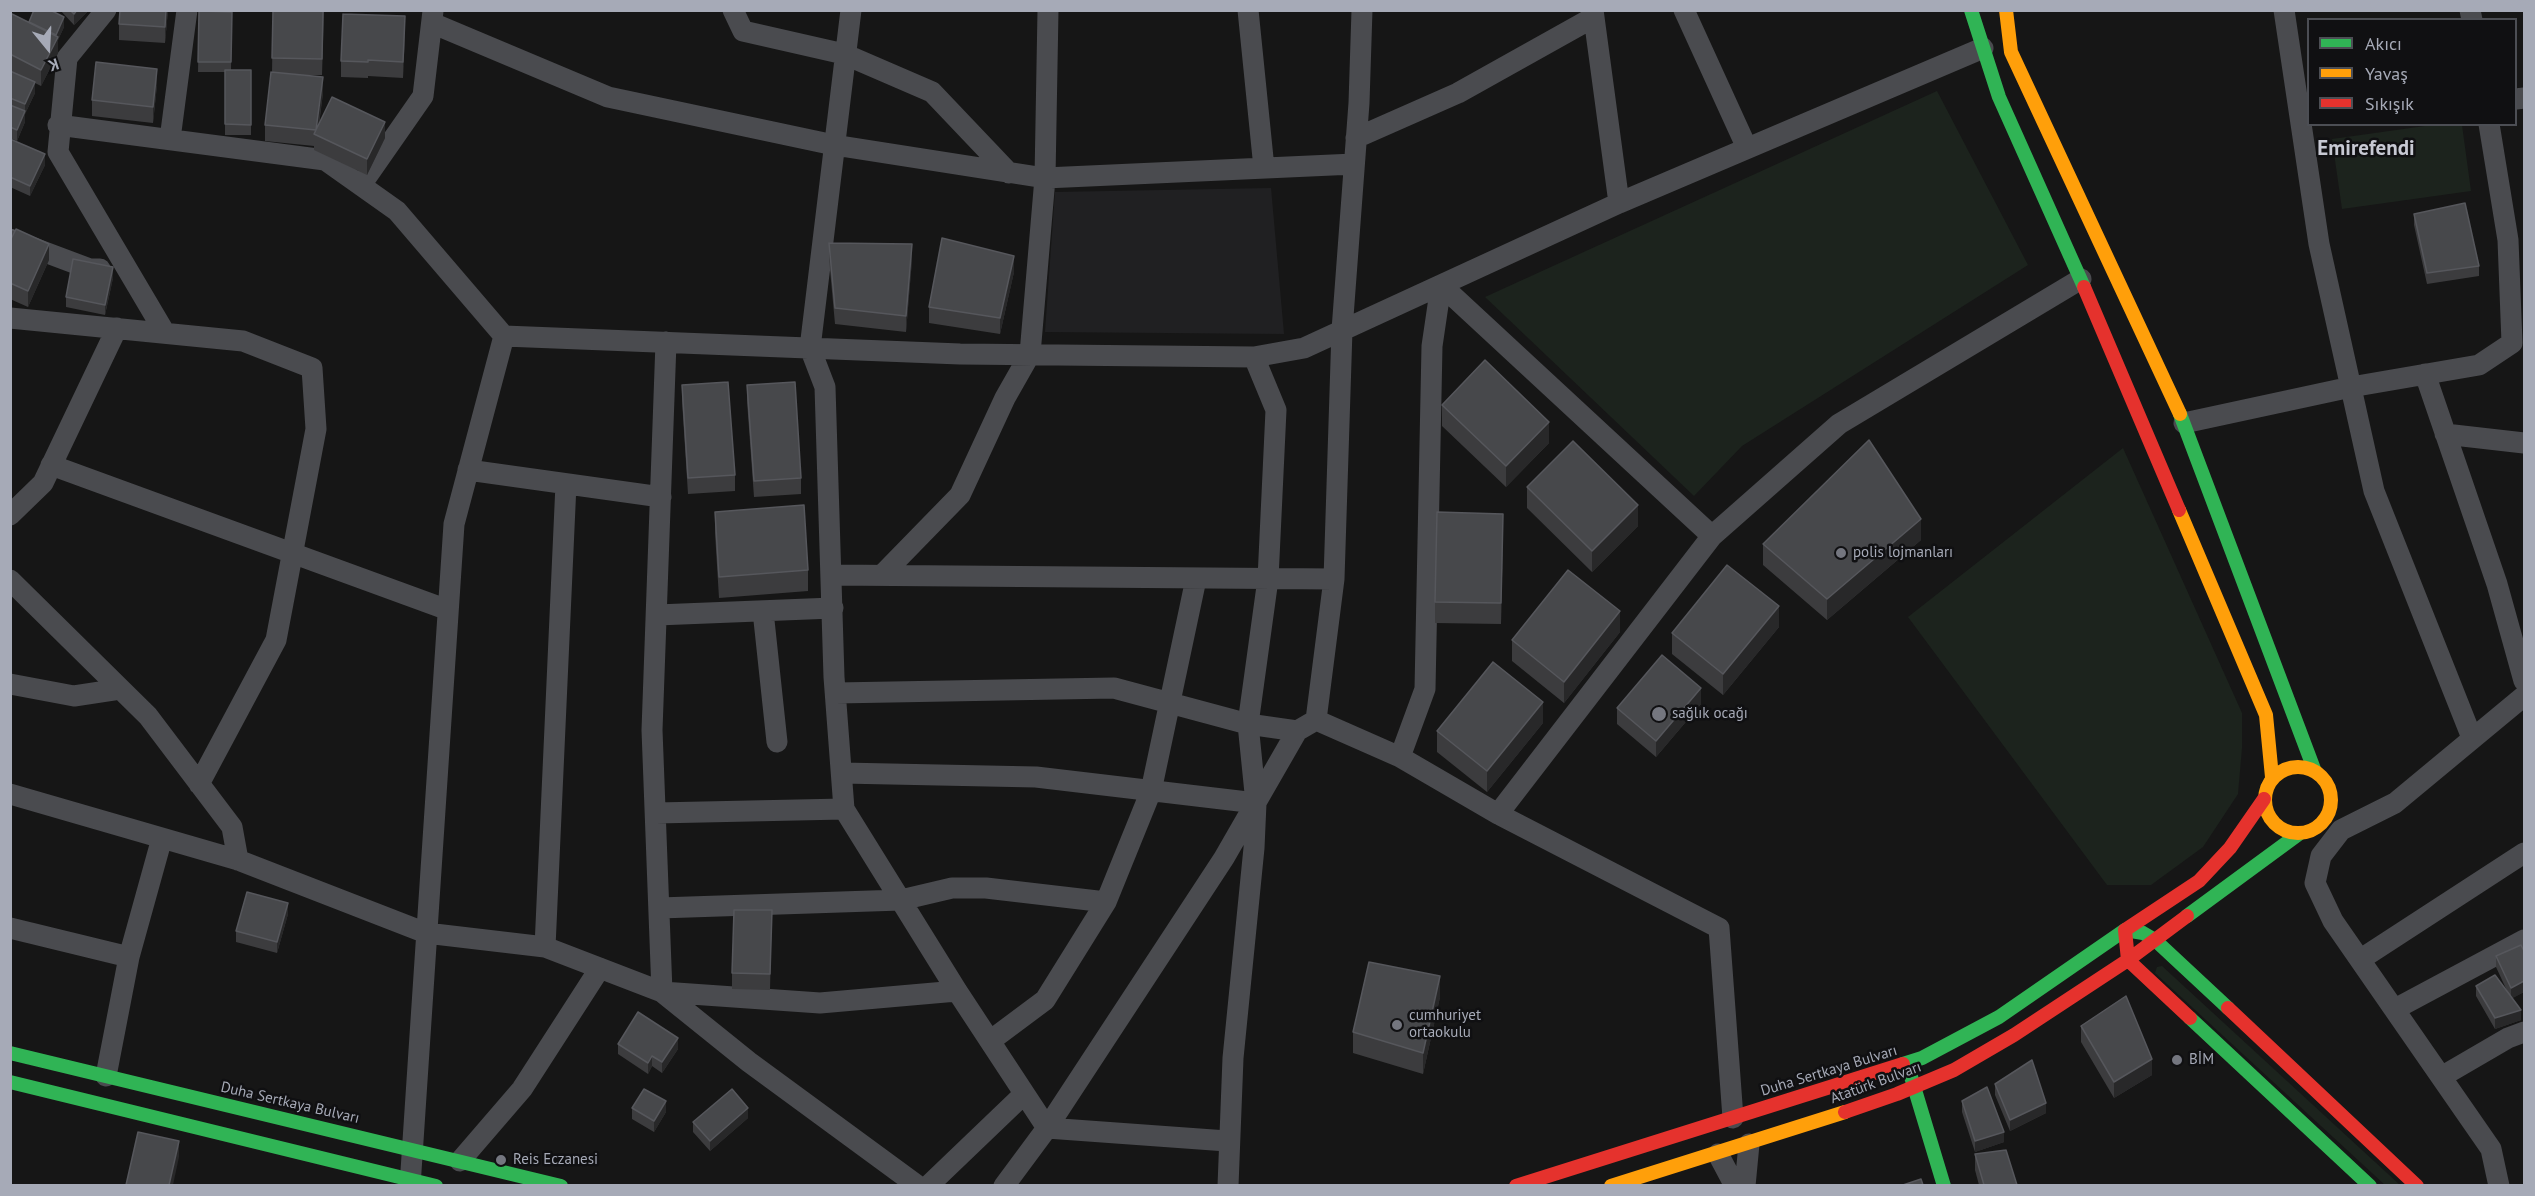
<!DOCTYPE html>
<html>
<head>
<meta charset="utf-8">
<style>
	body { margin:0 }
	#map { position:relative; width:2535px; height:1196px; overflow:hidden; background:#161616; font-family:"PT Sans",sans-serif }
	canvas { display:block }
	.frame { position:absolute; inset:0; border:12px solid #a6aab7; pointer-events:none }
	.legend { position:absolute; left:2307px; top:18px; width:210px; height:108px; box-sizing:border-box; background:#101012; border:2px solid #4c4e54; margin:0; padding:8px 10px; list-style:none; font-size:18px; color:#a6aab7 }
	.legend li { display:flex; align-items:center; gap:12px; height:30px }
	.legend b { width:30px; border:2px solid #4c4e54 }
	.north { position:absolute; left:18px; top:18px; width:60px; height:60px; -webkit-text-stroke:4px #101012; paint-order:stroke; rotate:162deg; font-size:16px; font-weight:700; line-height:24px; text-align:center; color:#a6aab7 }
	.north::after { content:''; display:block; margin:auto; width:21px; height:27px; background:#a6aab7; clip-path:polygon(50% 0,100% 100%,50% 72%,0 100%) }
</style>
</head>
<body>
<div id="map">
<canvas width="2535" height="1196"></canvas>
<div class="frame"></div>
<ul class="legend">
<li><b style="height:8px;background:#30b455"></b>Akıcı</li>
<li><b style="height:8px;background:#ff9f0a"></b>Yavaş</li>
<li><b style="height:8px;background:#e5322d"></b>Sıkışık</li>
</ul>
<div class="north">K</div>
</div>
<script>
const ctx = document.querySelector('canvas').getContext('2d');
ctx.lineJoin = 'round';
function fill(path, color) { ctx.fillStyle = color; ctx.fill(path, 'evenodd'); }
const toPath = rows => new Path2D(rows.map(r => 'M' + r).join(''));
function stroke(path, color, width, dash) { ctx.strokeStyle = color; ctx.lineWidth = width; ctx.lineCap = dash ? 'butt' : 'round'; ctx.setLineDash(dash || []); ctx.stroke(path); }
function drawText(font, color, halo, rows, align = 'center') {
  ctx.font = font + ' "PT Sans",sans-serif'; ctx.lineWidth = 5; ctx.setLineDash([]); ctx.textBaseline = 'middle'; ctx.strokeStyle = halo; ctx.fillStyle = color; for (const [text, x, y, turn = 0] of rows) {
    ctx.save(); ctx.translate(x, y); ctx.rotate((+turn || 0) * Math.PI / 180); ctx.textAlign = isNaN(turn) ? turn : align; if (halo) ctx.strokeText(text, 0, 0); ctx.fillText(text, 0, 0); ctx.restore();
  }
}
const built = toPath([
	[1271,188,1284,334,1045,332,1055,192]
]);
const green = toPath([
	[1937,91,2028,265,1742,446,1694,496,1485,297],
	[2432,125,2462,125,2471,191,2342,209,2332,139],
	[2123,448,2242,713,2242,748,2238,794,2203,847,2151,885,2107,885,1908,617],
	[2162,966,2400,1185,2385,1185,2155,973,2157,967]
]);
const street = toPath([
	[106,10,67,58,58,152,165,333],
	[733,10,743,31,844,54,932,92,1009,173],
	[851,10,810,348,825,387,834,677,844,809,957,991,1047,1128,1227,1141],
	[1248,10,1264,168],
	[1593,10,1619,203],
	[1684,10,1747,148],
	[2284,10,2319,244,2374,491,2472,738],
	[2470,10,2472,20],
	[432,23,608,97,834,145,1045,178,1354,164],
	[2516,99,2524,98],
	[58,125,325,160,397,211,504,336,454,524,410,1186],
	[1356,138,1458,93,1594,17],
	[170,139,187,10],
	[361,185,423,96,433,11],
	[10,239,90,269,100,269],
	[1441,285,1712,536],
	[10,318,243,341,312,368,316,429,276,640,199,784],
	[504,336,960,354,1254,357,1304,348,1619,203,1983,48],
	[666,342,652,730,662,992,749,1062,918,1186],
	[2425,374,2497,584,2524,681],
	[2184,423,2351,387,2479,365,2512,343,2508,240,2489,124],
	[2445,434,2524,443],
	[51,465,448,610],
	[468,470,661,497],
	[10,515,43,483,117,328],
	[831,575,1334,579],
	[882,575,960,495,1005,398,1030,354,1045,178,1048,10],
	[10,580,148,716,232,827,238,860],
	[763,611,777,742],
	[657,615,833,608],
	[10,684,74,696,120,689],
	[836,693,1114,688,1248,724,1297,731],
	[1316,720,1334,579,1342,330,1359,103,1362,10],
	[1400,757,1425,689,1432,346,1441,285],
	[842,773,1036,777,1256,803],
	[10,794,238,860,426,933,545,947,662,992,820,1003,957,991],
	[656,813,844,809],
	[1498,814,1712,536,1839,424,2081,279],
	[659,908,901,900,952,888,986,888,1106,902],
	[10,928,129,957],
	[545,947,566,484],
	[2361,959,2524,853],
	[2395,1009,2524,940],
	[990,1041,1045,1000,1106,902,1151,791,1196,579],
	[106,1076,129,957,162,838],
	[2441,1077,2508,1038,2524,1032],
	[1718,1154,1735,1186],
	[460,1161,522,1089,600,968],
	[928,1186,1024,1094],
	[1004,1186,1047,1128,1224,858,1297,731,1316,720,1400,757,1498,814,1719,928,1733,1118],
	[1228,1186,1233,1058,1254,848,1256,803,1248,724,1268,579,1276,410,1254,357],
	[1745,1186,1749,1144],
	[2499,1186,2491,1149,2333,921,2315,883,2321,856,2341,830,2395,803,2524,696]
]);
const fast = toPath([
	[1971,10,1999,97,2084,287],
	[2180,414,2314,769],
	[2187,916,2300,833],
	[2190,1018,2370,1186],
	[10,1053,561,1186],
	[1903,1064,1922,1058,1999,1017,2125,930,2143,933,2155,940,2228,1008],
	[1909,1070,1944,1186],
	[10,1082,436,1186]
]);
const slow = toPath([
	[2006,10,2011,52,2180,414],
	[2179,510,2266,715,2272,777],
	'2265 800a33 33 0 1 1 66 0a33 33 0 1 1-66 0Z',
	[1611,1186,1845,1112]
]);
const jam = toPath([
	[2084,287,2179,510],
	[2228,1008,2417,1186],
	[2190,1018,2128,960,2125,930,2199,881,2230,848,2264,799],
	[1845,1112,1897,1094,1954,1070,2014,1035,2128,960,2187,916],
	[1516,1186,1903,1064]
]);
const wall = toPath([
	[60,10,89,10,74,25],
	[168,10,165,43,119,40,119,24],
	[273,10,324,10,322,75,305,75,323,93,319,125,385,138,367,175,314,150,314,146,265,141,265,125,272,72],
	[199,11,232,12,231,70,251,70,251,135,225,135,225,72,198,72],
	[10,13,29,22,64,27,58,40,58,53,41,86,35,83,35,93,25,114,25,122,17,141,10,138],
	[405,32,403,78,368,76,368,78,341,77,341,61],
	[157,85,153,123,92,116,92,100],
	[10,139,45,165,30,196,10,187],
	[2414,214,2479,266,2479,276,2427,284,2414,225],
	[10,229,49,260,28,307,10,299],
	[829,243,912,260,906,332,835,324,829,259],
	[1014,272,1000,334,929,323,929,307],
	[113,278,105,315,66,307,66,297],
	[682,385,735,475,735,491,688,494,682,401],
	[747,385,801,478,801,494,754,497,747,401],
	[1442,405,1549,443,1506,487,1442,426],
	[1527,487,1638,526,1592,572,1527,508],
	[715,512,808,570,808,591,719,598,715,533],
	[1503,535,1501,624,1435,623,1435,602],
	[1921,540,1827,620,1763,565,1763,544],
	[1779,627,1723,695,1672,654,1672,633],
	[1620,632,1564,703,1512,661,1512,640],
	[1701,704,1656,757,1617,724,1617,708],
	[1543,723,1487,792,1437,752,1437,731],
	[772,910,770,990,732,989,732,973],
	[288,914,277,953,236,942,236,931],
	[2524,951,2524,992,2512,998,2521,1020,2495,1029,2476,996,2476,986,2508,993,2496,967,2496,956],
	[1440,997,1423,1074,1353,1053,1353,1032],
	[2081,1026,2152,1075,2114,1098,2081,1042],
	[618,1044,678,1049,662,1073,652,1066,648,1074,618,1054],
	[1995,1084,2046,1113,2010,1131,1995,1095],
	[1962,1101,2004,1142,1975,1152,1962,1112],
	[632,1108,666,1112,654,1132,632,1119],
	[748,1118,710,1151,693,1132,693,1122],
	[1975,1154,2017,1185,1979,1185,1975,1170]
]);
const shadedWall = toPath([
	[77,10,89,10,74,25,74,14],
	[166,10,168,10,165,43,165,27],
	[405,16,405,32,403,78,403,62],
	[64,17,64,27,58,40,58,53,41,86,41,70],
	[157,69,157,85,153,123,153,107],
	[323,77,323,93,317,136,316,130],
	[35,82,35,93,25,114,25,122,17,141,17,130,25,112,25,104],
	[385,122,385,138,367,175,367,159],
	[45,154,45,165,30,196,30,186],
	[49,244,49,260,28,307,28,291],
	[912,244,912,260,906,332,906,316],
	[1014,256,1014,272,1000,334,1000,318],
	[113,267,113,278,105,315,105,305],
	[1549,422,1549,443,1506,487,1506,466],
	[1638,505,1638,526,1592,572,1592,551],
	[1503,514,1503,535,1501,624,1501,603],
	[1921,519,1921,540,1827,620,1827,599],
	[1779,606,1779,627,1723,695,1723,674],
	[1620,611,1620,632,1564,703,1564,682],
	[1701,688,1701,704,1656,757,1656,741],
	[1543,702,1543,723,1487,792,1487,771],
	[288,903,288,914,277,953,277,942],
	[1440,976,1440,997,1423,1074,1423,1053],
	[2524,981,2524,992,2511,999,2511,988],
	[2521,1010,2521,1020,2495,1029,2495,1018],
	[678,1038,678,1049,662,1073,662,1062],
	[652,1056,652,1066,648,1074,648,1063],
	[2152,1059,2152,1075,2114,1098,2114,1082],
	[666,1101,666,1112,654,1132,654,1121],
	[2046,1103,2046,1113,2010,1131,2010,1120],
	[748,1108,748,1118,710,1151,710,1141],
	[2004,1132,2004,1142,1975,1152,1975,1141],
	[179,1141,179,1157,173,1185,169,1185]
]);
const building = toPath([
	[34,10,50,10,64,17,56,35,29,22,34,10],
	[70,10,77,10,74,14,70,10],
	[120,10,166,10,165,27,119,24,120,10],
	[273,10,323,10,322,59,272,58,273,10],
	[199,11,232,12,231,62,198,62,199,11],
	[10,13,58,37,41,70,10,54,10,13],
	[343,14,405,16,403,62,368,60,368,62,341,61,343,14],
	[96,62,157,69,153,107,92,100,96,62],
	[225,70,251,70,251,125,225,124,225,70],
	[10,71,35,82,25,104,10,98,10,71],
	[271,72,323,77,316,130,265,125,271,72],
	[332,97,385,122,367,159,314,134,332,97],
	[10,105,25,111,17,130,10,127,10,105],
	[10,139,45,154,30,186,10,177,10,139],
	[2465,203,2479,266,2427,273,2414,214,2465,203],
	[10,229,15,231,10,241,10,229],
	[16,229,49,244,28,291,10,283,10,241,16,229],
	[942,238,1014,256,1000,318,929,307,942,238],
	[829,243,912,244,906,316,835,308,829,243],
	[73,259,113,267,105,305,66,297,73,259],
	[1485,360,1549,422,1506,466,1442,405,1485,360],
	[728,382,735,475,688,478,682,385,728,382],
	[795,382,801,478,754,481,747,385,795,382],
	[1869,440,1921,519,1827,599,1763,544,1869,440],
	[1573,441,1638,505,1592,551,1527,487,1573,441],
	[804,505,808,570,719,577,715,512,804,505],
	[1437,512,1503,514,1501,603,1435,602,1437,512],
	[1727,565,1779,606,1723,674,1672,633,1727,565],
	[1568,570,1620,611,1564,682,1512,640,1568,570],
	[1662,655,1701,688,1656,741,1617,708,1662,655],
	[1493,662,1543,702,1487,771,1437,731,1493,662],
	[247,892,288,903,277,942,236,931,247,892],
	[734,910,772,910,770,974,732,973,734,910],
	[2521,945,2524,951,2524,981,2511,988,2496,956,2521,945],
	[1369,962,1440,976,1423,1053,1353,1032,1369,962],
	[2495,975,2521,1010,2495,1018,2476,986,2495,975],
	[2126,996,2152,1059,2114,1082,2081,1026,2126,996],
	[638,1012,678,1038,662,1062,652,1056,648,1063,618,1044,638,1012],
	[2032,1060,2046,1103,2010,1120,1995,1084,2032,1060],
	[1987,1087,2004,1132,1975,1141,1962,1101,1987,1087],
	[644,1089,666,1101,654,1121,632,1108,644,1089],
	[732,1089,748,1108,710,1141,693,1122,732,1089],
	[138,1132,179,1141,169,1185,126,1185,138,1132],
	[2006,1150,2017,1185,1984,1185,1975,1154,2006,1150],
	[1921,1179,1923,1185,1903,1185,1921,1179]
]);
const markers = [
	[1841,553,6,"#74767f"],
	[1659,714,8,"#74767f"],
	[1397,1025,6,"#74767f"],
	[2177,1060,6,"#74767f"],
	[501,1160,6,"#74767f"]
];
const poiNames = [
	["polis lojmanları",1853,553],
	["sağlık ocağı",1672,714],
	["cumhuriyet",1409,1016],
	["ortaokulu",1409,1033],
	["BİM",2189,1060],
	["Reis Eczanesi",513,1160]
];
const streetNames = [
	["Duha Sertkaya Bulvarı",1829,1071,-17],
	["Atatürk Bulvarı",1876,1083,-20],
	["Duha Sertkaya Bulvarı",290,1103,13]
];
const districtNames = [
	["Emirefendi",2366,149]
];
fill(built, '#202022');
fill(green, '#1c231d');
stroke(street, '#4a4b4f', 21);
stroke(fast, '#30b455', 14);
stroke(slow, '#ff9f0a', 14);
stroke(jam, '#e5322d', 14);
fill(wall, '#3c3c3e');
fill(shadedWall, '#282829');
fill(building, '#47484b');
stroke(building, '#56575c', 1.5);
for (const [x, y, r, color] of markers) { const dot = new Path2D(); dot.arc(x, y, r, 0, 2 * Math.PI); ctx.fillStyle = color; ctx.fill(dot); stroke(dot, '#101012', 2); }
drawText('15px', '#a6aab7', '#101012', poiNames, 'left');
drawText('15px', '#a6aab7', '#101012', streetNames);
drawText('bold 21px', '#c7c9d3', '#101012', districtNames);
</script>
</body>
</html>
